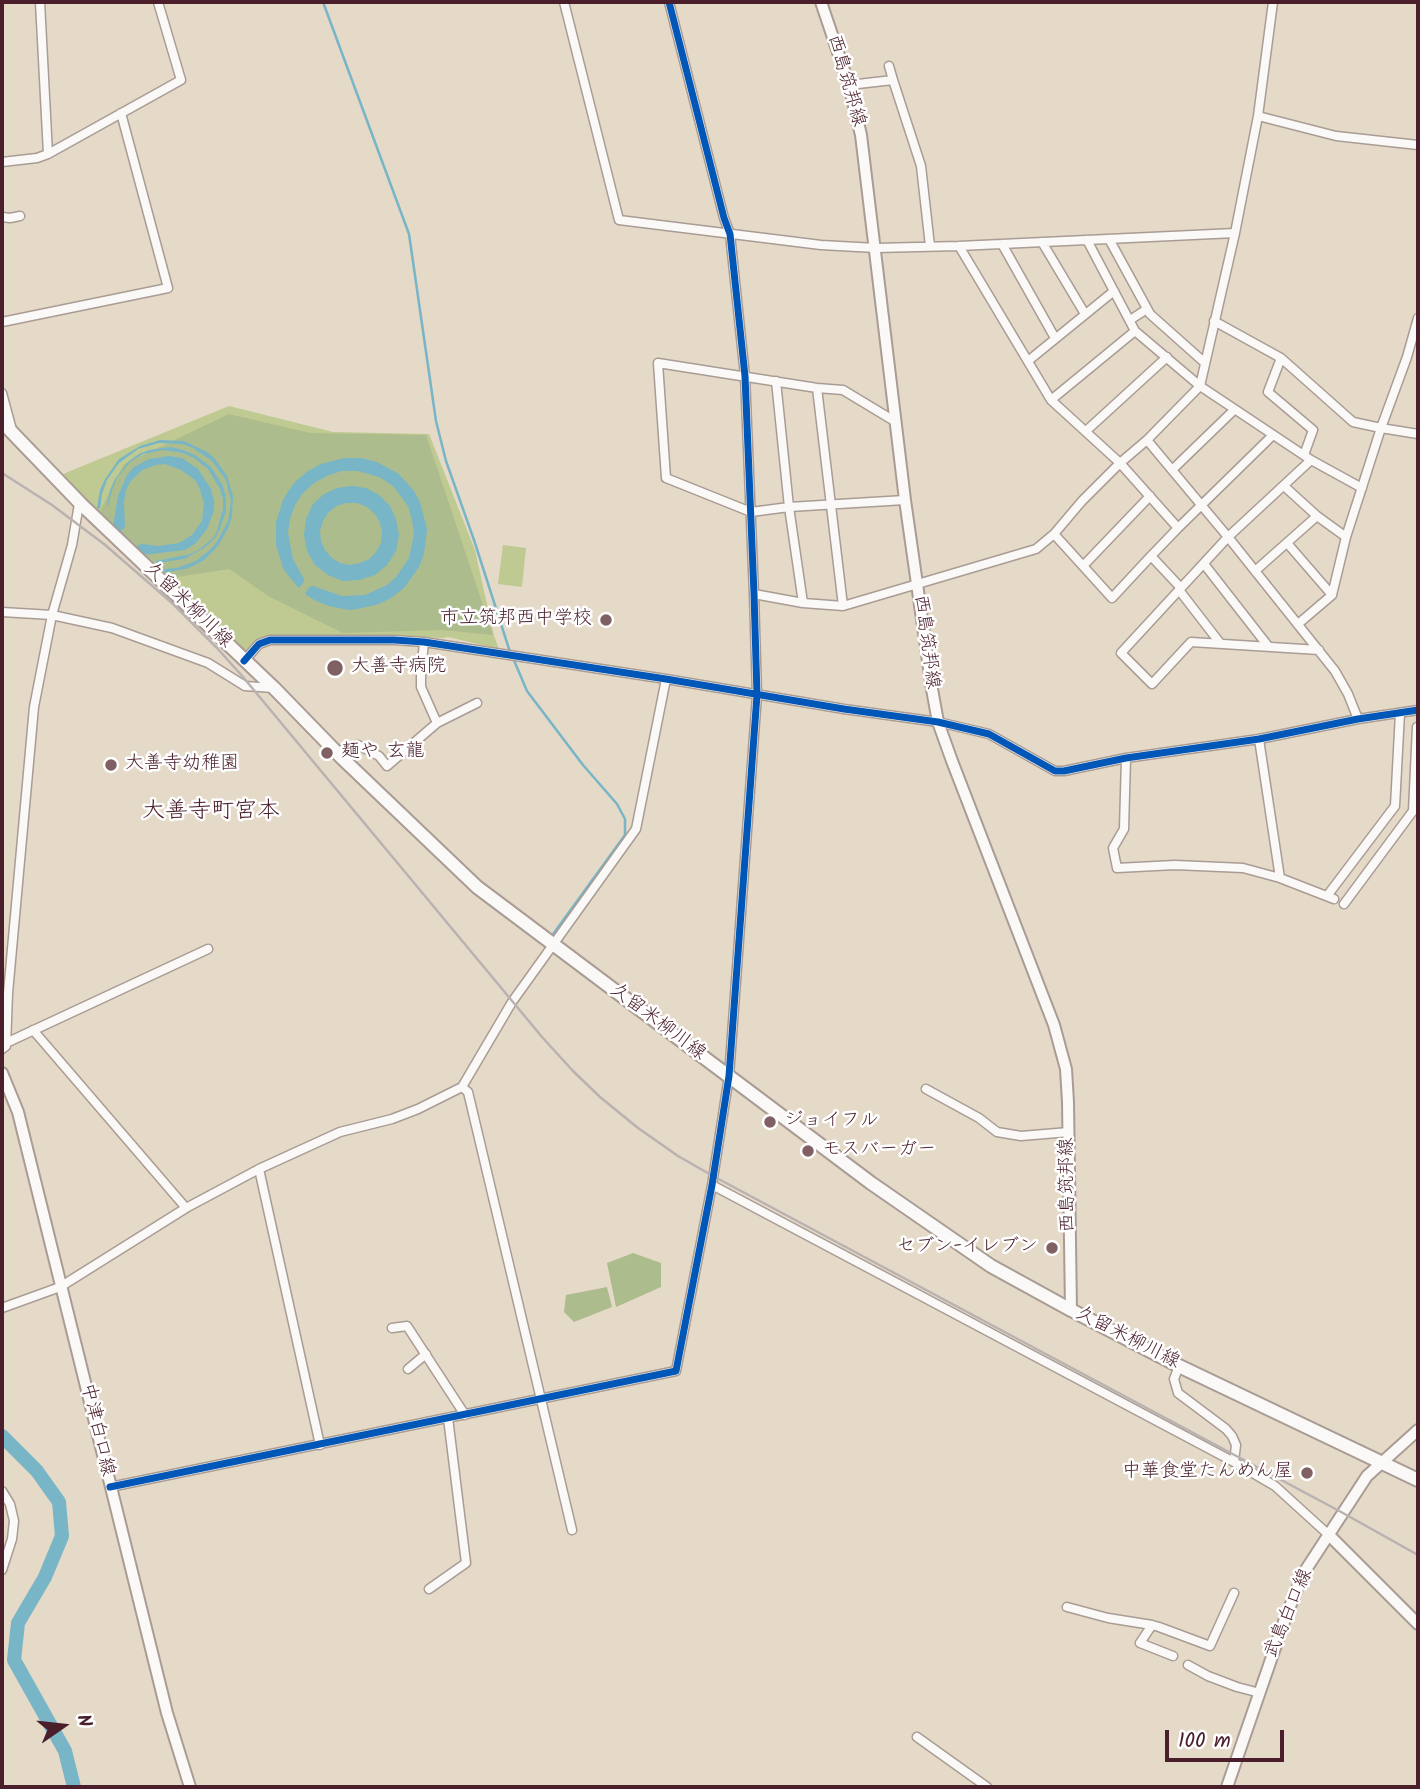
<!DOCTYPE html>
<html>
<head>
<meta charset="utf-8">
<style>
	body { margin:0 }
	#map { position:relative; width:1420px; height:1789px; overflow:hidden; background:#e5d9c8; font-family:Kalam,sans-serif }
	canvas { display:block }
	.frame { position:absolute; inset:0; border:4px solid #4a1f2b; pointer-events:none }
	.north { position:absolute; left:28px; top:1691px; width:70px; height:70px; -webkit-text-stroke:5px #fff; paint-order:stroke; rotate:76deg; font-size:19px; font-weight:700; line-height:28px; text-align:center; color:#4a1f2b }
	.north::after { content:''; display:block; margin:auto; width:24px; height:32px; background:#4a1f2b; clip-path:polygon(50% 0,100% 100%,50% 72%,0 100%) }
	.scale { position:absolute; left:1165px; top:1730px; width:119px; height:32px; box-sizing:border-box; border:4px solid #4a1f2b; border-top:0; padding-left:9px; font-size:21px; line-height:24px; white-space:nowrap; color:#4a1f2b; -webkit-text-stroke:5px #fff; paint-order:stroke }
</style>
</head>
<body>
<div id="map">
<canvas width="1420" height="1789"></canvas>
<div class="frame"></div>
<div class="north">N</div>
<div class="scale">100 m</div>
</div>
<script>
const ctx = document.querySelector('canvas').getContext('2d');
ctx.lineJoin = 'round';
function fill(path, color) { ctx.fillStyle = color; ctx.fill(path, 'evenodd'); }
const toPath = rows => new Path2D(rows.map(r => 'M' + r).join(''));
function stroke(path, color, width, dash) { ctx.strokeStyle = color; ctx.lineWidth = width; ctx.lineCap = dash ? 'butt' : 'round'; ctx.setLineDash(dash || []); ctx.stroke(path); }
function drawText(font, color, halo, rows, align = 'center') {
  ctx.font = font + ' Kalam,"Klee One",sans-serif'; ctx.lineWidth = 5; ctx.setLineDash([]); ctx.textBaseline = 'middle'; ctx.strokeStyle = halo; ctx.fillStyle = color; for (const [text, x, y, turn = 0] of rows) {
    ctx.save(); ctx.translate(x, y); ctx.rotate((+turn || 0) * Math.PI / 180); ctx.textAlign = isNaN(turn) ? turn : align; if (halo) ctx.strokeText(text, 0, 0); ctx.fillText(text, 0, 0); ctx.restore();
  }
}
const green = toPath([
	[229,406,333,432,429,434,475,550,494,636,499,649,448,637,444,638,417,637,259,642,252,650,244,655,58,476],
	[503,545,526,548,522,587,498,584]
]);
const forest = toPath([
	[229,414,310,433,426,435,493,635,442,630,343,633,270,597,229,569,171,578,100,511,124,464],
	[633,1253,661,1263,661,1287,616,1307,607,1263],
	[607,1287,612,1307,574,1322,564,1312,566,1295]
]);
const water = toPath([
	[160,440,184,441,207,452,215,459,227,476,233,496,232,517,228,528,218,546,204,560,195,565,185,569,167,572,164,572,164,569,177,568,196,561,212,548,218,540,228,521,231,501,226,480,212,461,193,448,183,444,159,443,138,449,119,463,107,480,102,494,100,509,97,508,100,490,105,479,119,459,140,446],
	[171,447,183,450,195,455,211,467,223,486,226,498,226,511,219,531,215,538,204,548,184,559,156,563,156,561,191,554,200,549,214,537,217,531,223,509,223,499,220,489,208,469,194,458,183,453,163,450,143,454,130,462,117,478,112,490,108,506,107,506,110,490,115,479,129,461,139,454,149,450],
	[169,456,182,458,198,469,211,489,214,501,214,510,207,529,195,544,185,550,143,555,113,526,118,496,127,475,134,467,149,459],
	[165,464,181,470,195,480,199,487,204,503,202,521,192,535,179,543,158,546,142,544,136,546,121,531,125,527,124,502,126,490,130,482,142,470,156,465],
	[344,458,362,458,377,462,399,474,414,491,420,502,427,529,424,554,419,567,404,588,391,598,379,604,357,609,349,610,329,606,316,601,305,594,309,587,313,586,342,596,365,595,387,585,396,577,409,558,414,534,412,520,408,506,393,486,381,478,369,474,357,471,342,471,329,475,314,483,303,493,295,505,290,519,288,533,293,559,304,579,304,582,299,588,290,578,283,568,276,545,276,522,283,500,289,490,297,480,308,471,321,464],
	[352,486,366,488,379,495,390,506,396,519,399,535,396,551,387,565,375,575,359,580,343,581,328,575,315,565,307,551,304,535,306,519,313,504,324,494,337,488],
	[346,503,357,503,367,507,375,514,380,523,382,533,381,543,376,552,369,559,360,563,350,565,340,563,332,558,325,550,321,541,320,531,323,521,328,513,336,506]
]);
const stream = toPath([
	[323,2,409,234,436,421,446,461,474,540,510,652],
	[513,658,527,691,583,765,617,804,625,819,625,835,551,937]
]);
const river = toPath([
	[2,1436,37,1471,59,1502,62,1536,45,1577,18,1623,14,1660,65,1751,74,1787]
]);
const street = toPath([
	[40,2,48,154],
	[564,2,619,220,821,245,876,248,959,246,1235,233],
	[889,66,893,80,921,166,930,246],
	[849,85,893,80],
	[1258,116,1336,136,1418,145],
	[2,162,37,158,48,154,181,80,158,2],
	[2,217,10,218,20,216],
	[1109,239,1150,314,1205,363],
	[1087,240,1135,331,1200,386,1311,460,1362,488],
	[1042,242,1085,314],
	[1002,244,1055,338],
	[959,246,1051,400,1120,463,1178,528,1151,556],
	[1130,320,1147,309],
	[1214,321,1281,358,1353,422,1381,428,1418,434],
	[2,322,168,288,121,113],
	[1281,358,1268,392,1313,430,1304,455],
	[1028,361,1114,291],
	[776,381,789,507,803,603],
	[817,388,843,606],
	[2,393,12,430],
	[1051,400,1135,331],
	[1234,410,1172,470,1228,537,1335,671,1348,694,1358,719],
	[896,422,843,390,817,388,658,363,666,478,751,512,789,507,905,500],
	[1086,431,1167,357],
	[1147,440,1172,470],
	[1311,460,1228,537,1121,653,1152,684,1191,642,1319,650],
	[1284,486,1317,516,1346,537],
	[1178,528,1273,435],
	[1054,534,1112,598,1151,556,1181,588],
	[1287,543,1332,595],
	[1204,564,1268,646],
	[1083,566,1150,496],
	[1255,571,1317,516],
	[1179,590,1220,643],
	[754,594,803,603,843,606,1036,549,1054,534,1082,501,1120,463,1147,440,1200,386,1235,233,1258,116,1273,2],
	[2,612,52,615,112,628,208,663,245,686,274,688],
	[1298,624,1332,595,1346,537,1381,428,1407,357,1418,318],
	[424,642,421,674,421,687,437,723],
	[244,661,259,644,270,640,394,640,424,642,666,679,844,709,938,722,989,734,1055,771,1064,771,1126,758,1259,739,1358,719,1418,710],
	[1259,739,1280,878],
	[1126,758,1124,829,1113,848,1117,868,1175,865,1243,868,1280,878,1334,899],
	[343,759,358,745,379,756,387,766,437,723,477,703],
	[1327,896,1395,806,1400,713],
	[1344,904,1413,811,1417,727,1418,727],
	[33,1030,186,1208],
	[6,1043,208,949],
	[2,1049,6,1046,8,993,34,707,52,615,72,545,79,504,81,504],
	[462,1087,468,1092,572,1530],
	[926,1089,979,1118,997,1132,1021,1136,1069,1132],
	[259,1169,320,1445],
	[712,1185,1234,1462,1275,1486,1330,1536],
	[2,1308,60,1287,186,1208,259,1169,340,1132,392,1119,418,1109,462,1087,512,1002,636,829,666,679],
	[392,1328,407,1326,465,1415],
	[1179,1366,1174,1379,1178,1393,1226,1429,1232,1436,1236,1445,1234,1462],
	[408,1369,426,1354],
	[110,1487,676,1371,712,1185,729,1076,757,695,754,594,745,376,730,234,724,218,669,2],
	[2,1491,10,1504,14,1521,12,1539,2,1570],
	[429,1589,466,1563,448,1418],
	[1067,1607,1108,1618,1152,1625,1140,1643,1173,1656],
	[1152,1625,1159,1627,1210,1646,1234,1593],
	[1188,1665,1208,1676,1237,1687,1260,1693],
	[917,1737,987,1787]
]);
const secondary = toPath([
	[821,2,849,85,861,135,905,500,932,689,938,722,952,761,1054,1025,1066,1069,1068,1102,1071,1310],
	[2,1073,18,1112,167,1713,190,1787],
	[1330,1536,1418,1624],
	[1227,1787,1285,1619,1303,1574,1367,1476,1418,1430]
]);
const primary = toPath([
	[2,422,81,504,274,688,343,759,477,887,871,1183,991,1266,1071,1310,1179,1366,1418,1480]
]);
const rail = toPath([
	[2,473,52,505,104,544,172,603,217,648,243,677,542,1037,573,1071,600,1097,638,1128,678,1156,713,1176,1343,1513,1418,1555]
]);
const cycleway = toPath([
	[244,661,259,644,270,640,394,640,424,642,666,679,844,709,938,722,989,734,1055,771,1064,771,1126,758,1259,739,1358,719,1418,710],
	[110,1487,676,1371,712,1185,729,1076,757,695,754,594,745,376,730,234,724,218,669,2]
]);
const markers = [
	[606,620,7,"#806062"],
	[335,668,9,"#806062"],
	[327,753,7,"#806062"],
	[111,765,7,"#806062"],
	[770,1122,7,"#806062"],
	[808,1151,7,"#806062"],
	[1052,1248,7,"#806062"],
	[1307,1473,7,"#806062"]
];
const streetNames = [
	["西島筑邦線",845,81,74],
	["久留米柳川線",187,606,44],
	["西島筑邦線",925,642,82],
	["久留米柳川線",657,1023,37],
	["西島筑邦線",1069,1185,-91],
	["久留米柳川線",1127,1339,27],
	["中津白口線",96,1430,77],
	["武島白口線",1290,1614,-67]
];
const poiNames = [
	["市立筑邦西中学校",592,620,"right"],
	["大善寺病院",351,668],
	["麺や 玄龍",341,753],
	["大善寺幼稚園",125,765],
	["ジョイフル",784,1122],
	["モスバーガー",822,1151],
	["セブン-イレブン",1038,1248,"right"],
	["中華食堂たんめん屋",1293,1473,"right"]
];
const quarterNames = [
	["大善寺町宮本",211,813]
];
fill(green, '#bfca92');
fill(forest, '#adbc8c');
fill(water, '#77b5c7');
stroke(stream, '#77b5c7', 2.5);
stroke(river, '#77b5c7', 14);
stroke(street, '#a99c94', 11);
stroke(secondary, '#a99c94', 14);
stroke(primary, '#a99c94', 16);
stroke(street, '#fbf9f7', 8);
stroke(secondary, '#fbf9f7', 10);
stroke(primary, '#fbf9f7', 12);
stroke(rail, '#b9b2b1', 2.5);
stroke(cycleway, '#0057b8', 7);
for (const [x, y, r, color] of markers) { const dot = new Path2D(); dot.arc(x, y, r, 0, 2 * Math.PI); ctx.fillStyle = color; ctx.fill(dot); stroke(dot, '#fff', 2.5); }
drawText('19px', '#4a1f2b', '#fff', streetNames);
drawText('19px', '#4a1f2b', '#fff', poiNames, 'left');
drawText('23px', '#4a1f2b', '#fff', quarterNames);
</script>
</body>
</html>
